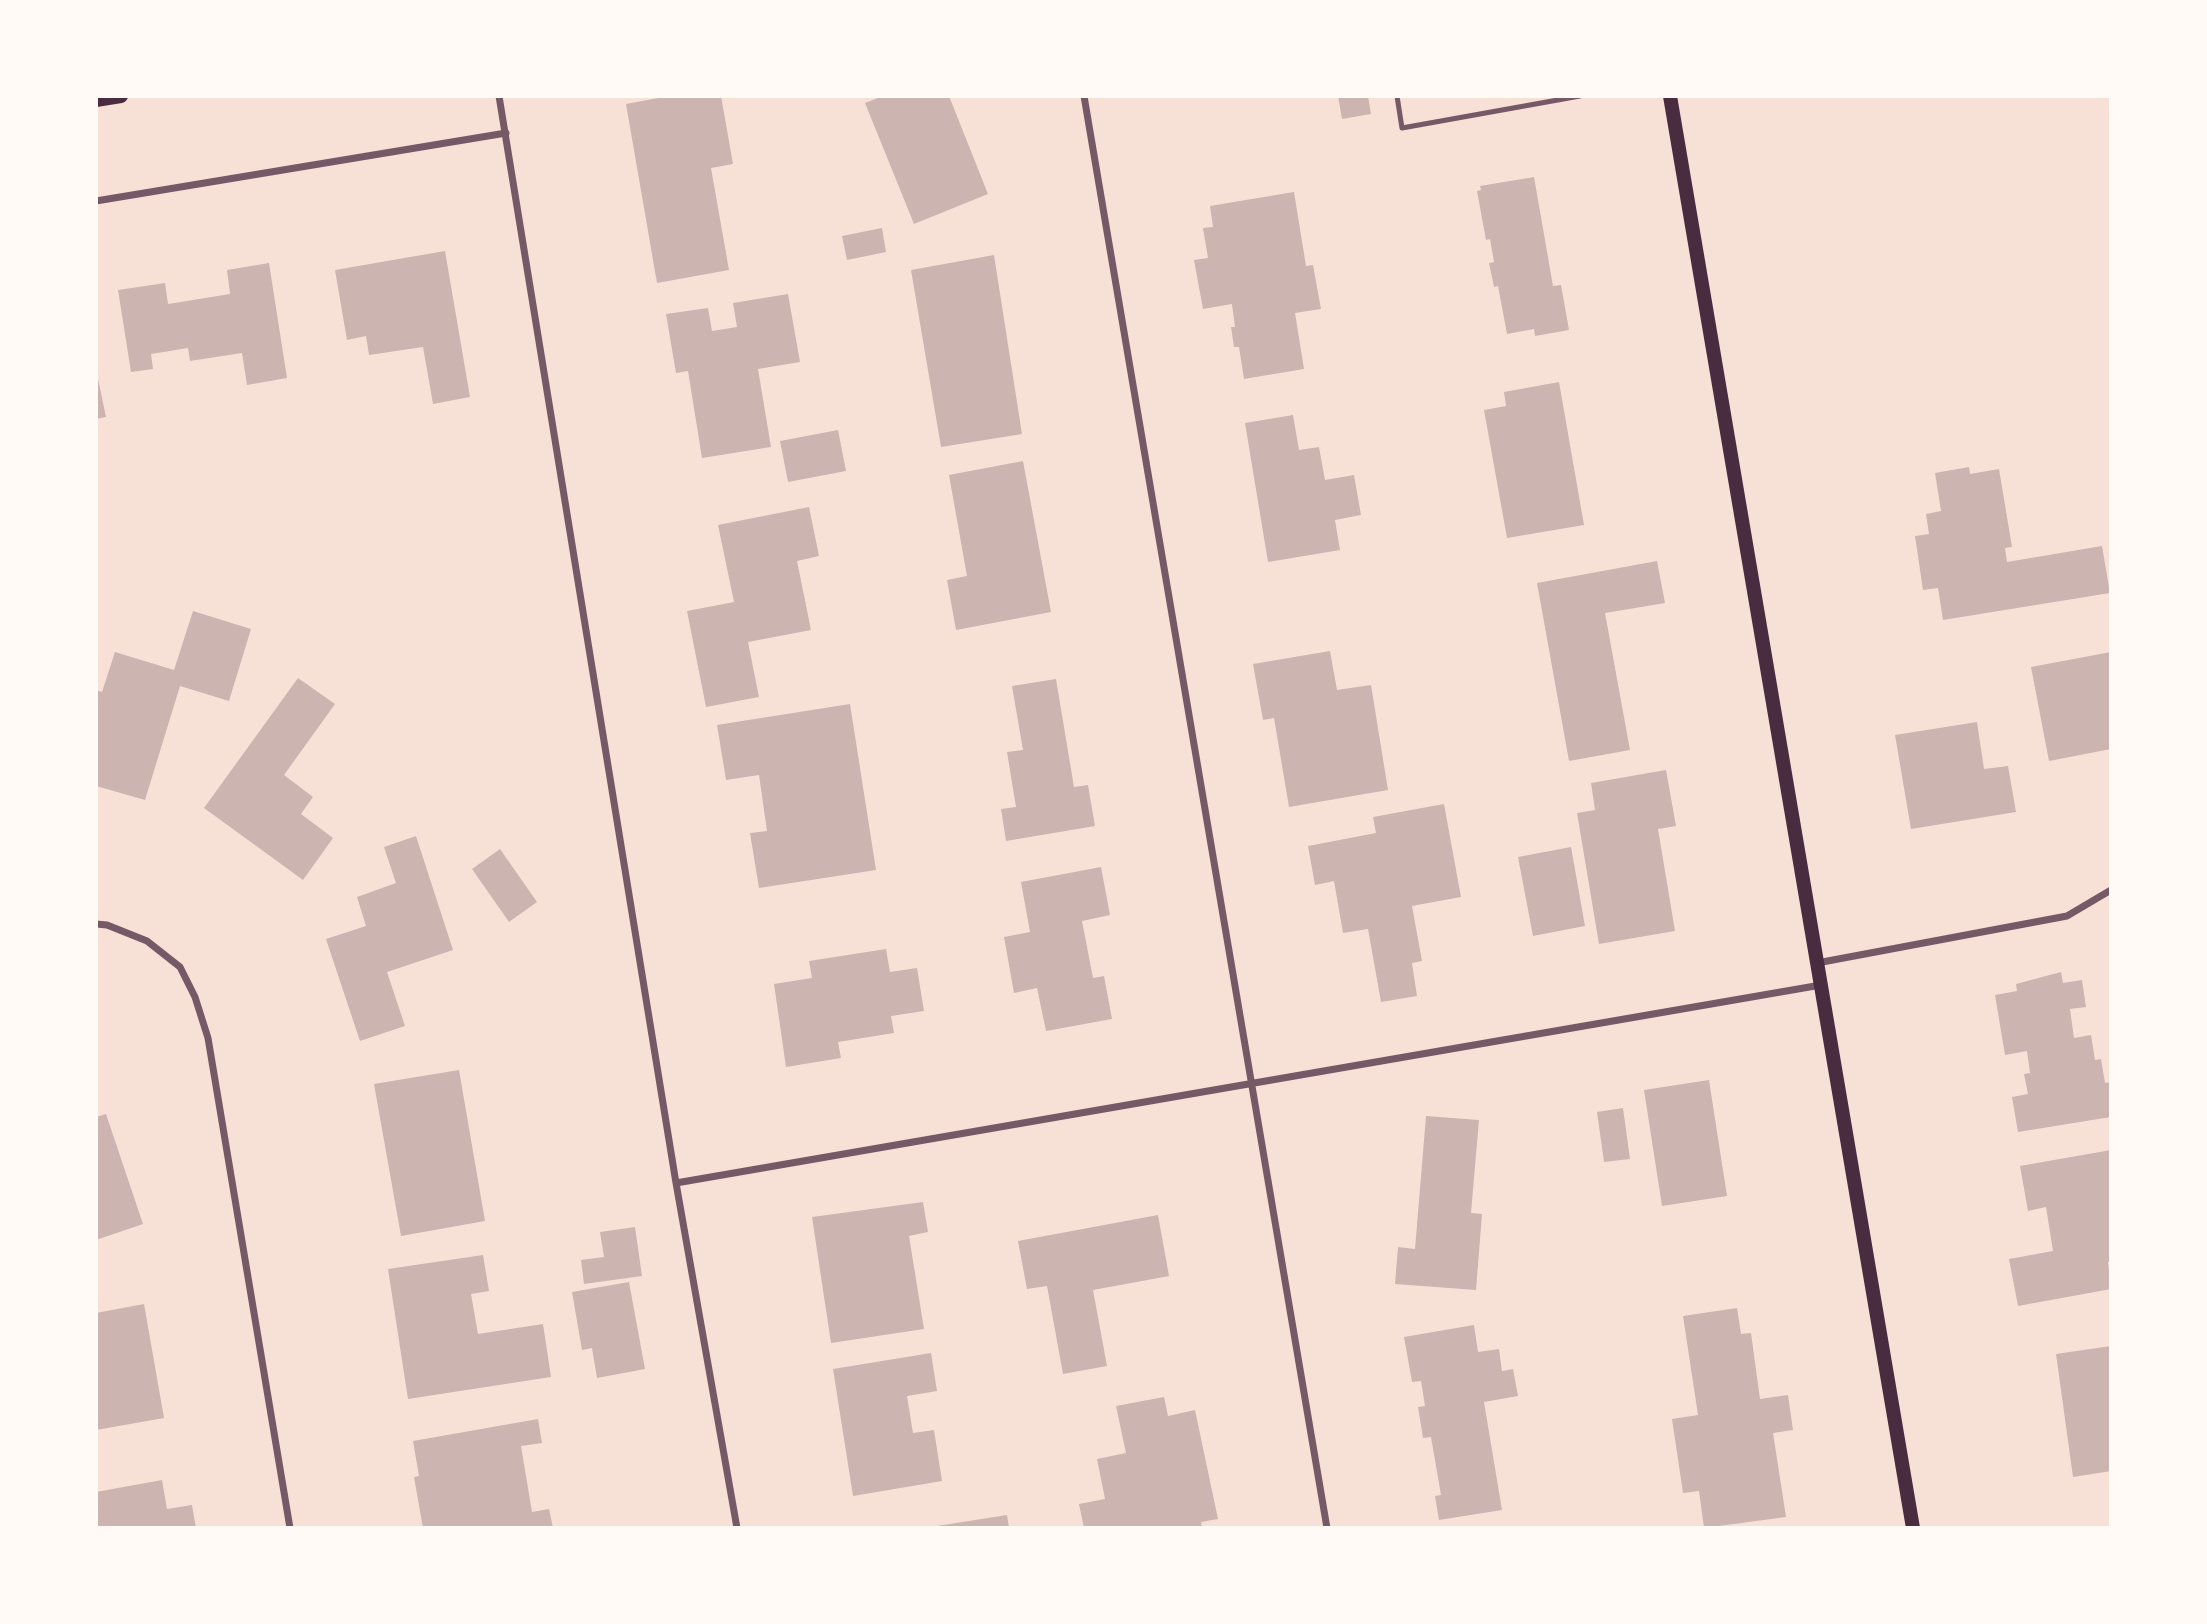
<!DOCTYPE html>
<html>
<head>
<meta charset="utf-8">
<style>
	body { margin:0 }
	#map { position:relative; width:2207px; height:1624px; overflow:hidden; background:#f7e1d7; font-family:"Public Sans",sans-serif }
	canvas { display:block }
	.frame { position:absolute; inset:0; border:98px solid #fffaf5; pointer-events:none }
</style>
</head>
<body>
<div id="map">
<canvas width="2207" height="1624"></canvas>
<div class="frame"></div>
</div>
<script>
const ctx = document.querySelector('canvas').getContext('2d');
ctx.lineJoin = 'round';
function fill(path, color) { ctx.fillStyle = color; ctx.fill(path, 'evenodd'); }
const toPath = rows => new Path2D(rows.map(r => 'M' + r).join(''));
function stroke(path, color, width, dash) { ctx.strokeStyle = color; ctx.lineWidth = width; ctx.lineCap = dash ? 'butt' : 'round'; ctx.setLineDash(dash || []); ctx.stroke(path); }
const building = toPath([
	[669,96,721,96,733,164,711,168,729,270,657,283,626,104],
	[883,96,949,96,988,194,914,224,865,103],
	[1338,96,1368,96,1371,114,1342,119],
	[1534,177,1553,286,1561,285,1569,330,1535,336,1534,329,1507,334,1498,286,1494,287,1489,263,1494,262,1490,239,1486,240,1477,191,1481,190,1480,186],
	[1294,192,1306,266,1313,265,1321,309,1295,313,1304,369,1244,379,1239,347,1234,347,1231,327,1235,327,1232,304,1203,309,1194,260,1208,258,1203,228,1213,227,1210,206],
	[882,228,886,252,847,260,842,236],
	[445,251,470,397,433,404,423,347,369,355,366,336,347,340,335,270],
	[994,255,1022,434,941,447,911,270],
	[269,263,287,378,247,385,242,353,190,361,188,348,151,354,153,369,131,372,118,290,165,283,168,304,230,294,227,270],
	[788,294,800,362,758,369,771,447,702,458,688,371,676,373,666,314,708,308,712,331,737,327,733,303],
	[96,369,106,417,96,419],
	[1559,382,1584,525,1507,538,1484,410,1506,406,1504,392],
	[1293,415,1299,450,1319,447,1325,480,1354,475,1361,515,1335,520,1340,550,1268,562,1245,423],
	[838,430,846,471,788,482,780,441],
	[1023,461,1051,612,956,630,947,580,967,576,949,475],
	[1969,467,1970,474,1999,469,2012,547,2005,548,2007,562,2102,546,2110,593,1943,620,1938,588,1923,590,1915,536,1929,534,1926,514,1941,511,1935,473],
	[809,507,819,556,797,561,811,630,748,642,759,697,706,707,687,611,734,602,718,525],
	[1657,561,1665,603,1605,613,1630,750,1569,761,1537,583],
	[193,611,251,629,229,701,180,686,145,800,96,786,96,690,102,692,115,652,174,670],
	[1330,651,1337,690,1371,685,1388,790,1289,807,1274,718,1263,720,1253,664],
	[2111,652,2111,749,2049,761,2031,667],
	[298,678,335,704,284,775,313,797,301,814,333,838,303,880,204,808],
	[1056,679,1074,787,1088,785,1095,826,1006,841,1001,809,1016,807,1007,752,1023,750,1012,686],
	[850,704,876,870,759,888,750,833,767,831,759,775,726,780,717,725],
	[1977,722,1984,769,2008,766,2016,812,1911,829,1895,735],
	[1666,770,1676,826,1658,829,1675,931,1599,944,1577,813,1595,810,1591,783],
	[1444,804,1461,897,1412,906,1422,961,1412,963,1417,996,1381,1002,1368,929,1343,933,1334,881,1315,885,1308,846,1376,833,1373,817],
	[416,836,453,950,387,972,405,1026,360,1041,326,939,366,926,357,897,396,883,384,847],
	[1571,847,1585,926,1533,936,1518,857],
	[500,849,537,902,509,922,472,869],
	[1101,867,1110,915,1082,921,1093,978,1104,976,1112,1019,1046,1031,1037,988,1014,993,1004,937,1030,932,1021,882],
	[886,949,890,972,917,968,924,1011,891,1016,894,1033,838,1042,841,1058,786,1067,774,984,812,978,809,961],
	[2061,972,2063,983,2082,980,2086,1007,2070,1009,2074,1038,2091,1035,2095,1060,2101,1059,2105,1083,2111,1082,2111,1117,2018,1132,2012,1097,2028,1094,2024,1074,2030,1073,2027,1051,2005,1055,1995,995,2017,991,2016,984],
	[459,1070,485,1221,401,1236,374,1084],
	[1709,1080,1727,1196,1662,1206,1644,1090],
	[1623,1108,1630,1159,1604,1162,1597,1112],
	[106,1114,143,1224,96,1240,96,1117],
	[1426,1116,1479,1120,1471,1213,1482,1214,1476,1290,1395,1284,1398,1247,1415,1249],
	[2111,1150,2111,1262,2108,1262,2111,1289,2018,1306,2009,1259,2053,1251,2046,1207,2028,1211,2020,1166],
	[923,1202,928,1232,909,1236,924,1329,831,1343,812,1217],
	[1158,1215,1169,1276,1093,1290,1107,1366,1063,1374,1047,1286,1027,1289,1018,1241],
	[635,1227,642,1276,584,1284,581,1260,604,1257,600,1232],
	[483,1255,489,1291,471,1294,478,1334,543,1324,551,1377,408,1399,388,1269],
	[629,1282,645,1369,597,1378,592,1348,582,1350,572,1292],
	[144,1304,164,1418,96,1430,96,1313],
	[1737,1308,1741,1334,1751,1333,1760,1399,1788,1395,1793,1430,1773,1433,1786,1517,1704,1528,1699,1491,1683,1493,1672,1419,1698,1415,1683,1316],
	[1474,1325,1478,1352,1499,1349,1502,1371,1513,1369,1518,1396,1484,1402,1502,1510,1439,1520,1435,1496,1441,1495,1431,1437,1423,1438,1418,1407,1425,1406,1421,1381,1412,1382,1404,1337],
	[2111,1346,2111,1471,2073,1477,2056,1354],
	[931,1353,937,1391,907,1396,913,1433,934,1430,942,1481,853,1496,833,1369],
	[1164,1397,1168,1416,1195,1410,1218,1519,1201,1522,1202,1528,1084,1528,1079,1504,1105,1499,1097,1459,1126,1453,1116,1406],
	[538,1419,542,1443,521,1446,532,1512,549,1509,553,1528,423,1528,414,1477,419,1476,413,1441],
	[162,1480,167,1509,192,1505,196,1528,96,1528,96,1492],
	[1007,1515,1009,1528,937,1528,937,1526]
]);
const service = toPath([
	[1397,96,1402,128,1580,96]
]);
const minor = toPath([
	[499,96,676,1183,737,1528],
	[1084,96,1327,1528],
	[96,201,506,133],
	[96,924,107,925,147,941,180,967,195,997,208,1038,290,1528],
	[1817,963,2067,916,2111,890],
	[676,1183,1821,985]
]);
const secondary = toPath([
	[1670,96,1913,1528],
	[96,100,121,96]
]);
fill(building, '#ccb4b1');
stroke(service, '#755966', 5);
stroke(minor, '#755966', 7);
stroke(secondary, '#4a2c40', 14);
</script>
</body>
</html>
